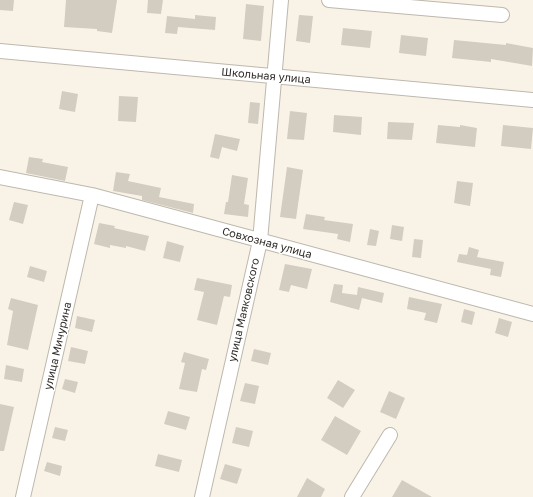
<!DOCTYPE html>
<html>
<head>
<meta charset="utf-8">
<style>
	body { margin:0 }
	canvas { display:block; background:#f9f3e7 }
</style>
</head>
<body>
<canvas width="533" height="497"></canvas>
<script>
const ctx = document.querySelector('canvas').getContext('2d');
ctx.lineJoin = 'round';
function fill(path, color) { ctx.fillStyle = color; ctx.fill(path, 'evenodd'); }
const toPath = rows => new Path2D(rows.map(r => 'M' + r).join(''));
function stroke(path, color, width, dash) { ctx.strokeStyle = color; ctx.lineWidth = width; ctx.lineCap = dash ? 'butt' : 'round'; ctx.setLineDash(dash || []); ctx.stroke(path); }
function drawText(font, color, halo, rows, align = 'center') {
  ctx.font = font + ' "Golos Text",sans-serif'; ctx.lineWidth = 3; ctx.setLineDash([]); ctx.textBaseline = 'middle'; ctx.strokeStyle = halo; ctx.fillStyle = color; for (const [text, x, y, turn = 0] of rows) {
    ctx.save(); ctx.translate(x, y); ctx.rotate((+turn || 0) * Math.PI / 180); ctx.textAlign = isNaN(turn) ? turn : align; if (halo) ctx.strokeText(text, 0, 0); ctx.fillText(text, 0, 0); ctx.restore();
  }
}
const building = toPath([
	[0,0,14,0,13,11,0,10],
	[66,0,117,0,112,33,97,31,97,29,64,27],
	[148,0,163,0,161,14,147,13],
	[246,4,264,6,261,41,243,39],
	[195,15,216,17,215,30,178,27,177,34,165,33,167,16,195,19],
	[299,15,313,16,310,43,296,41],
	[343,28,372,31,370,48,341,45],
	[401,35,428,38,426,56,399,53],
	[454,40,506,45,506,43,533,48,532,66,491,59,491,62,452,58],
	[62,91,78,94,75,112,59,109],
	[119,96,138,97,136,122,118,121],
	[250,102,260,103,258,124,248,123],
	[290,111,307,113,304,140,287,139],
	[334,115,362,117,361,135,333,132],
	[388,122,414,123,412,140,387,139],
	[438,125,460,127,460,125,477,128,475,147,436,143],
	[503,125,533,128,531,149,501,146],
	[215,134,240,139,237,151,222,147,219,159,210,157],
	[29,157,43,159,42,162,68,167,65,181,26,173],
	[287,167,303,170,296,219,280,217],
	[116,172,130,174,128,181,161,188,159,197,194,204,193,213,142,200,142,196,113,191],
	[232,175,248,178,244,204,249,205,248,217,224,214,226,202,228,202],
	[457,181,473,183,470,206,454,203],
	[14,202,28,205,23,224,9,220],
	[306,214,325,217,324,220,353,224,350,242,337,239,338,234,303,229],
	[99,223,115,226,114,228,149,236,145,251,126,246,126,248,110,245,110,248,94,244],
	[392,225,404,227,402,241,390,239],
	[370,229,379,231,376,246,367,245],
	[414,239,423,240,421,258,412,257],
	[167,241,184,246,180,262,163,258],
	[469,247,479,250,477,257,504,262,501,277,490,275,491,269,457,262,459,254,467,255],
	[285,264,312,269,307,289,291,285,289,292,279,290],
	[30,266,47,271,44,282,27,277],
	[197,278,232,285,230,297,224,296,217,325,197,320,204,292,194,290],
	[334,284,343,285,342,293,357,295,358,287,384,293,382,303,362,298,359,310,330,302],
	[409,297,442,304,437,323,424,320,426,313,407,309],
	[11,298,38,305,28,350,7,345,13,311,8,309],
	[464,309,475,312,472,325,461,322],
	[77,316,95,320,92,332,75,328],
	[499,318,512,322,508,337,495,333],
	[71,347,88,351,85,364,68,361],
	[254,349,271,353,268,365,251,361],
	[184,352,209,359,206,370,202,369,197,392,179,389,185,363,181,362],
	[6,365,24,369,22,382,4,379],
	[65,379,78,382,75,393,62,389],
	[338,380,355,390,343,408,327,398],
	[245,383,259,386,255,404,240,401],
	[389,391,405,398,396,419,380,412],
	[0,404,14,407,4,451,0,451],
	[168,411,190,417,186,430,164,424],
	[335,416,361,431,347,455,321,440],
	[55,427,68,430,65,441,52,438],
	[236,427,253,431,249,447,232,443],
	[158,454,182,460,179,472,155,466],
	[47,462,62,466,60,476,44,471],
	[225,464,242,469,237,484,220,479],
	[307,478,325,489,321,497,297,497],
	[402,480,432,497,392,497]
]);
const street = toPath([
	[329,0,502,15],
	[0,51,533,100],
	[0,177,92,195,533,314],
	[23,497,92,195],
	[202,497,260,241,281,0],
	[352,497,390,435]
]);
const streetNames = [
	["Школьная улица",266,76,5],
	["Совхозная улица",267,243,15],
	["улица Маяковского",244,310,-77],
	["улица Мичурина",58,346,-77]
];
fill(building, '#d3cdc1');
stroke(street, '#beb8ad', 16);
stroke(street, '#fff', 14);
drawText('11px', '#302d29', '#fff', streetNames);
</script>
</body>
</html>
